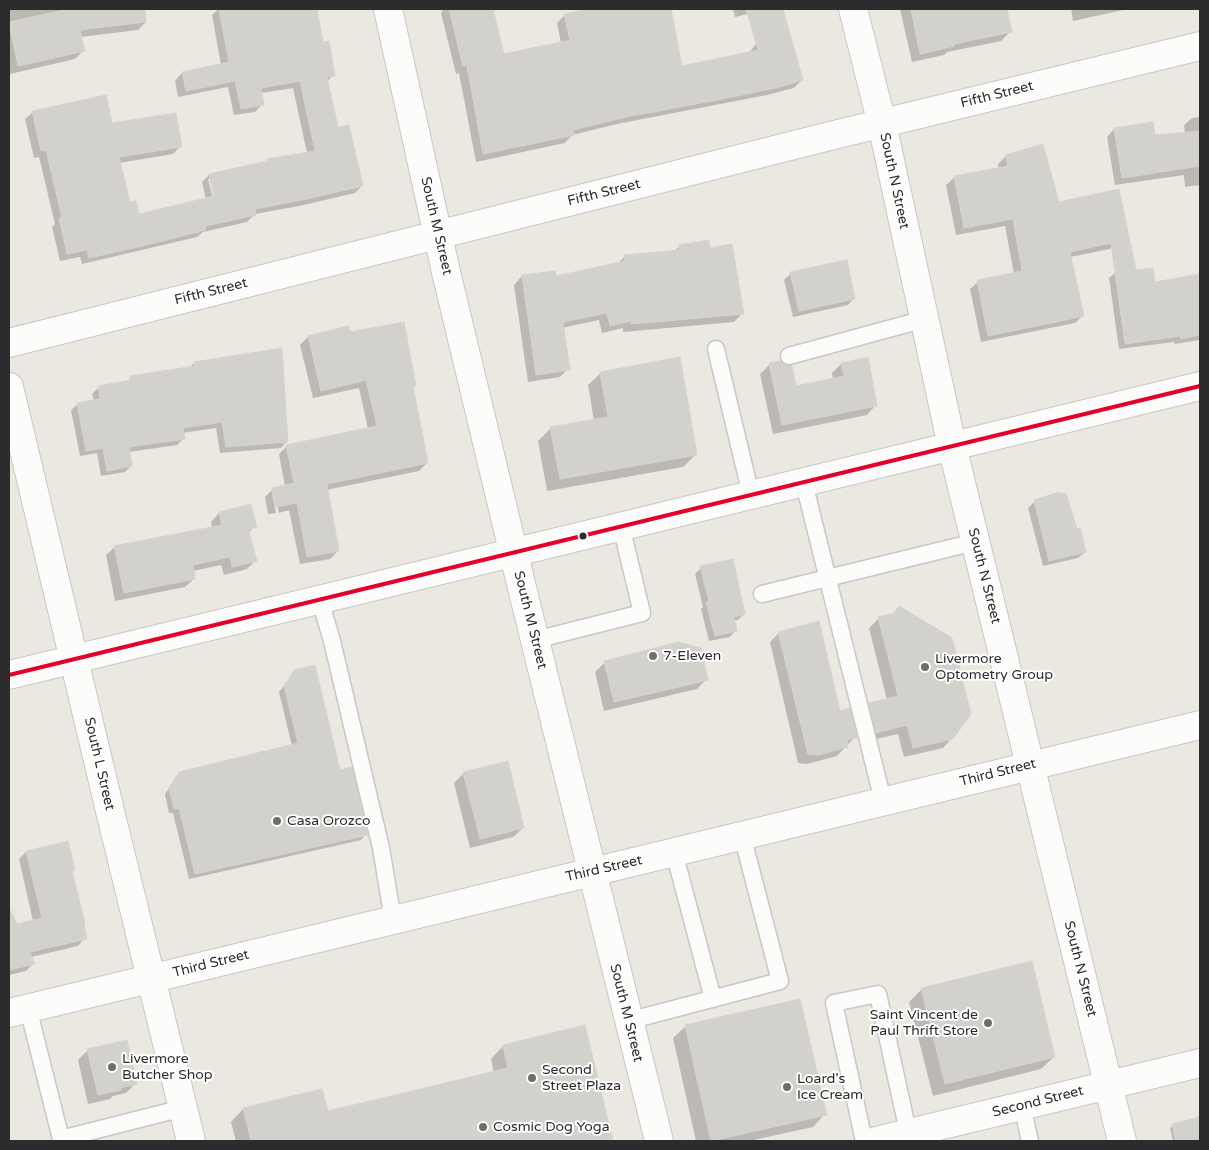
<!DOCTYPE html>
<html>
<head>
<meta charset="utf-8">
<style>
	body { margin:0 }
	#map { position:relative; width:1209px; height:1150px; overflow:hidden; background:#ebe8e1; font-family:"Varela Round",sans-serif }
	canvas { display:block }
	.frame { position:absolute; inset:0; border:10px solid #2c2c2c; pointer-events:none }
</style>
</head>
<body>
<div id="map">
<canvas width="1209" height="1150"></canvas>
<div class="frame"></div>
</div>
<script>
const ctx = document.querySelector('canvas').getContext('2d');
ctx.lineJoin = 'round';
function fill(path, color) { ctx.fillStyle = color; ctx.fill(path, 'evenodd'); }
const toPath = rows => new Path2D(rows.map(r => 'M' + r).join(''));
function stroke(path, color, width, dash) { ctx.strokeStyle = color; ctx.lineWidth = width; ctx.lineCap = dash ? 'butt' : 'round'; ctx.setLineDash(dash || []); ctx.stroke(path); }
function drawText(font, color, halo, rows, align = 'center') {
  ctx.font = font + ' "Varela Round",sans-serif'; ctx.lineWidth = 4; ctx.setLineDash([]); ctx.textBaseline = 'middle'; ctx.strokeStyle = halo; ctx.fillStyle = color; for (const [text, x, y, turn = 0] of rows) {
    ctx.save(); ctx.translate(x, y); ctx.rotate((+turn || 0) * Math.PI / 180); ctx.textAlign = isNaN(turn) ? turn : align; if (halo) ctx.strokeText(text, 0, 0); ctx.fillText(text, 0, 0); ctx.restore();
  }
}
const shadow = toPath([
	[9,9,145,9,146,22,138,30,80,37,83,51,75,59,10,74,9,67],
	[219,9,315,9,322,43,333,75,327,82,337,129,362,186,355,193,299,206,255,214,247,222,203,232,197,237,82,264,80,257,60,261,52,227,55,224,39,157,34,158,25,119,33,112,111,125,181,146,173,154,119,163,129,204,138,215,206,199,202,182,209,175,265,162,267,160,307,153,293,88,261,93,263,104,255,112,234,115,228,87,178,97,175,81,182,73,221,65,212,15],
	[208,179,211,179,216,202,214,202],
	[444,9,492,9,503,55,561,43,557,23,565,15,596,9,670,9,681,68,749,53,756,44,789,35,802,80,794,88,767,95,617,124,572,135,565,143,476,162,459,73,456,74,441,13],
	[733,9,759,9,756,12,735,17],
	[900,9,1005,9,1010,32,1001,41,947,52,944,55,912,62],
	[1071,9,1128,9,1073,21],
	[1200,117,1200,185,1185,187,1184,175,1115,185,1107,137,1114,129,1154,136,1185,133,1184,125,1192,118],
	[1042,146,1058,204,1118,240,1110,249,1070,257,1082,316,1075,323,981,342,970,289,978,282,1014,274,1005,226,956,235,946,185,954,178,999,169,998,164,1005,157],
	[680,246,709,249,742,314,734,322,623,332,623,328,602,333,599,320,562,328,568,369,560,377,528,382,514,285,522,276,555,277,617,264,625,256,674,252],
	[1116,272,1135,272,1154,284,1200,275,1200,340,1175,344,1174,342,1119,349,1109,278],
	[791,273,854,298,848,305,793,317,784,280],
	[348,328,349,333,415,385,412,388,427,463,419,471,326,490,338,551,330,559,300,564,289,510,279,513,275,493,272,493,276,513,268,514,265,497,273,489,285,486,279,454,287,446,368,429,359,388,313,398,300,345,308,337],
	[194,363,287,441,281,448,220,453,216,428,182,433,183,439,177,445,129,452,131,466,125,472,101,476,97,453,80,456,71,410,78,404,94,401,92,394,99,387,126,382,131,378,189,368],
	[770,364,795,388,833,380,832,373,841,364,876,405,867,415,773,434,760,374],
	[601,373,696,454,683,467,547,491,538,441,551,428,594,421,588,385],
	[1035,501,1076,530,1085,552,1078,558,1043,566,1028,508],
	[219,513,255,526,248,533,255,561,247,569,224,575,221,565,193,571,194,579,185,587,115,601,106,555,115,547,212,528,211,522],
	[701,568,744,614,738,620,734,621,736,630,730,637,709,641,701,609,703,607,695,574],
	[899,608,952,738,943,748,904,757,898,734,867,741,860,714,870,704,887,700,869,628,879,618,892,615],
	[779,633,839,712,855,737,837,756,807,764,798,763,770,642],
	[605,662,706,680,697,689,604,711,595,672],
	[295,671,366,834,361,840,189,879,173,813,169,813,165,794,180,773,292,746,279,692],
	[464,773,523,828,513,837,470,848,454,783],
	[26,852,74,870,71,873,85,938,78,946,31,957,34,963,26,971,9,975,9,927,33,921,19,859],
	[922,989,1054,1057,1041,1069,933,1096,909,1002],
	[686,1026,825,1114,813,1127,749,1141,696,1141,673,1038],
	[584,1027,612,1141,236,1141,231,1122,243,1109,327,1113,494,1073,491,1059,503,1046],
	[88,1050,136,1083,126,1093,113,1096,110,1099,88,1104,78,1060],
	[1200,1119,1200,1141,1173,1141,1170,1128,1173,1125]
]);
const building = toPath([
	[69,9,144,9,145,22,80,30,85,51,18,66,9,22,69,9],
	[219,9,317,9,323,42,329,41,335,76,327,77,338,127,349,125,363,186,307,199,255,209,256,215,205,226,206,230,138,247,89,258,87,250,67,254,59,218,62,218,46,150,41,151,32,111,106,95,112,123,176,113,182,147,119,157,130,202,136,201,139,214,214,196,209,174,267,161,267,159,315,151,300,81,261,88,264,105,241,109,235,81,186,91,182,72,229,62,219,9],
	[449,9,493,9,504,54,570,40,564,14,589,9,671,9,682,66,758,50,746,9,783,9,803,80,776,88,712,101,626,117,573,130,574,135,483,154,467,66,463,66,449,9],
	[911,9,1007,9,1012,32,954,44,954,46,920,54,911,9],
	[1153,122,1155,135,1200,131,1200,166,1122,178,1114,128,1153,122],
	[1043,144,1059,202,1119,189,1136,270,1153,268,1155,282,1200,274,1200,335,1181,339,1180,336,1125,344,1111,243,1070,252,1084,316,988,336,977,280,1022,271,1013,219,964,228,954,176,1008,166,1005,155,1043,144],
	[709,240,710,248,732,244,744,314,631,324,631,321,610,326,607,313,563,322,570,370,536,375,522,275,555,271,556,276,625,261,624,255,680,250,679,245,709,240],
	[847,260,855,299,799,311,790,272,847,260],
	[404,322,416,386,413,386,428,463,327,484,339,551,307,557,297,503,276,507,272,488,294,483,286,445,377,426,366,380,321,391,308,336,348,326,350,332,404,322],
	[282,348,288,442,226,447,222,422,183,428,185,439,129,447,132,466,107,471,103,448,86,451,77,403,100,399,98,386,131,380,130,376,195,366,194,362,282,348],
	[680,357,697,455,560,479,550,427,608,417,600,372,680,357],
	[868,357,877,406,782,425,769,363,781,361,786,365,792,366,796,386,844,376,841,363,868,357],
	[1059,492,1059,494,1066,493,1077,529,1080,528,1086,552,1049,561,1034,500,1059,492],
	[251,504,257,527,248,529,257,561,232,567,230,557,193,565,195,579,124,593,114,546,222,525,219,512,251,504],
	[733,559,745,614,734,617,737,631,715,636,706,602,709,601,700,566,733,559],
	[899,606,952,638,971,714,953,739,913,748,907,725,876,733,869,703,898,696,878,617,894,613,899,606],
	[819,621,840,711,850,708,857,737,847,740,848,747,818,755,808,754,778,632,819,621],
	[678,642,701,648,708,680,614,702,604,661,678,642],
	[315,665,340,770,352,767,368,835,195,874,179,808,174,809,169,788,179,772,298,743,284,686,294,670,315,665],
	[508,761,524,828,480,839,463,772,508,761],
	[68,841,75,870,72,871,85,924,84,925,87,939,30,952,35,964,9,970,9,908,17,924,42,918,26,851,68,841],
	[1032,961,1055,1057,945,1084,921,988,1032,961],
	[800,999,827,1115,711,1141,685,1025,800,999],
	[585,1025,613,1141,251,1141,243,1108,322,1089,328,1111,508,1068,503,1045,585,1025],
	[127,1040,137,1084,120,1088,121,1090,98,1095,87,1049,127,1040],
	[1200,1117,1200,1141,1176,1141,1172,1124,1200,1117]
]);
const lane = toPath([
	[716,349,751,495],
	[789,356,925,319],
	[804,483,883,801],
	[762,594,975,542],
	[320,600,332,641,381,848,393,920],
	[535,640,642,613,621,526],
	[674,852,713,999],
	[28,1008,61,1139,183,1108],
	[628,1021,780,981,742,835],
	[1022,1106,1030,1141],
	[864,1141,834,1003,878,994,910,1141]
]);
const street = toPath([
	[388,9,446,272,524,596,659,1141],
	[853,9,882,124,952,446,1122,1141],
	[9,343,838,134,1200,46],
	[9,1013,1200,725],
	[876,1141,1200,1063]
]);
const secondary = toPath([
	[9,387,111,815,191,1141],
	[9,675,1200,386]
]);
const bus1 = toPath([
	[9,675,1200,386]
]);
const markers = [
	[583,536,4.5,"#2c2c2c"],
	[653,656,5,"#6f6e6b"],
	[925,667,5,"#6f6e6b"],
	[277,821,5,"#6f6e6b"],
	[988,1023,5,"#6f6e6b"],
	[112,1067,5,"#6f6e6b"],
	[532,1078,5,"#6f6e6b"],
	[787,1087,5,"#6f6e6b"],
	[483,1127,5,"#6f6e6b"]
];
const streetNames = [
	["Fifth Street",997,95,-14],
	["South N Street",894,181,78],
	["Fifth Street",604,193,-14],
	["South M Street",436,226,77],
	["Fifth Street",211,292,-14],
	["South N Street",984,576,76],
	["South M Street",530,620,76],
	["South L Street",99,764,77],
	["Third Street",998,773,-14],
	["Third Street",604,869,-13],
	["Third Street",211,964,-14],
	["South N Street",1080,969,76],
	["South M Street",626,1013,76],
	["Second Street",1038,1102,-14]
];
const poiNames = [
	["7-Eleven",663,656],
	["Livermore",935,659],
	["Optometry Group",935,675],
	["Casa Orozco",287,821],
	["Saint Vincent de",978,1015,"right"],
	["Paul Thrift Store",978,1031,"right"],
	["Livermore",122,1059],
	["Butcher Shop",122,1075],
	["Second",542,1070],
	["Street Plaza",542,1086],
	["Loard's",797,1079],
	["Ice Cream",797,1095],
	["Cosmic Dog Yoga",493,1127]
];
fill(shadow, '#0003');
fill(building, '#d3d1cc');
stroke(building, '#d5d3cd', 1);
stroke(lane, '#c8c7c7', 19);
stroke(street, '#c8c7c7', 30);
stroke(secondary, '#c8c7c7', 30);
stroke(lane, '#fcfcfa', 16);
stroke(street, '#fcfcfa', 28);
stroke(secondary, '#fcfcfa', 28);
stroke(bus1, '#e4002b', 4);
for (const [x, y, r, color] of markers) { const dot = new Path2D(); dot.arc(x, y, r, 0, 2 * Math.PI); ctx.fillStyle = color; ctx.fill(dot); stroke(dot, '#fff', 2); }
drawText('14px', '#2c2c2c', '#fff', streetNames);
drawText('14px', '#2c2c2c', '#fff', poiNames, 'left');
</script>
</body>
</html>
